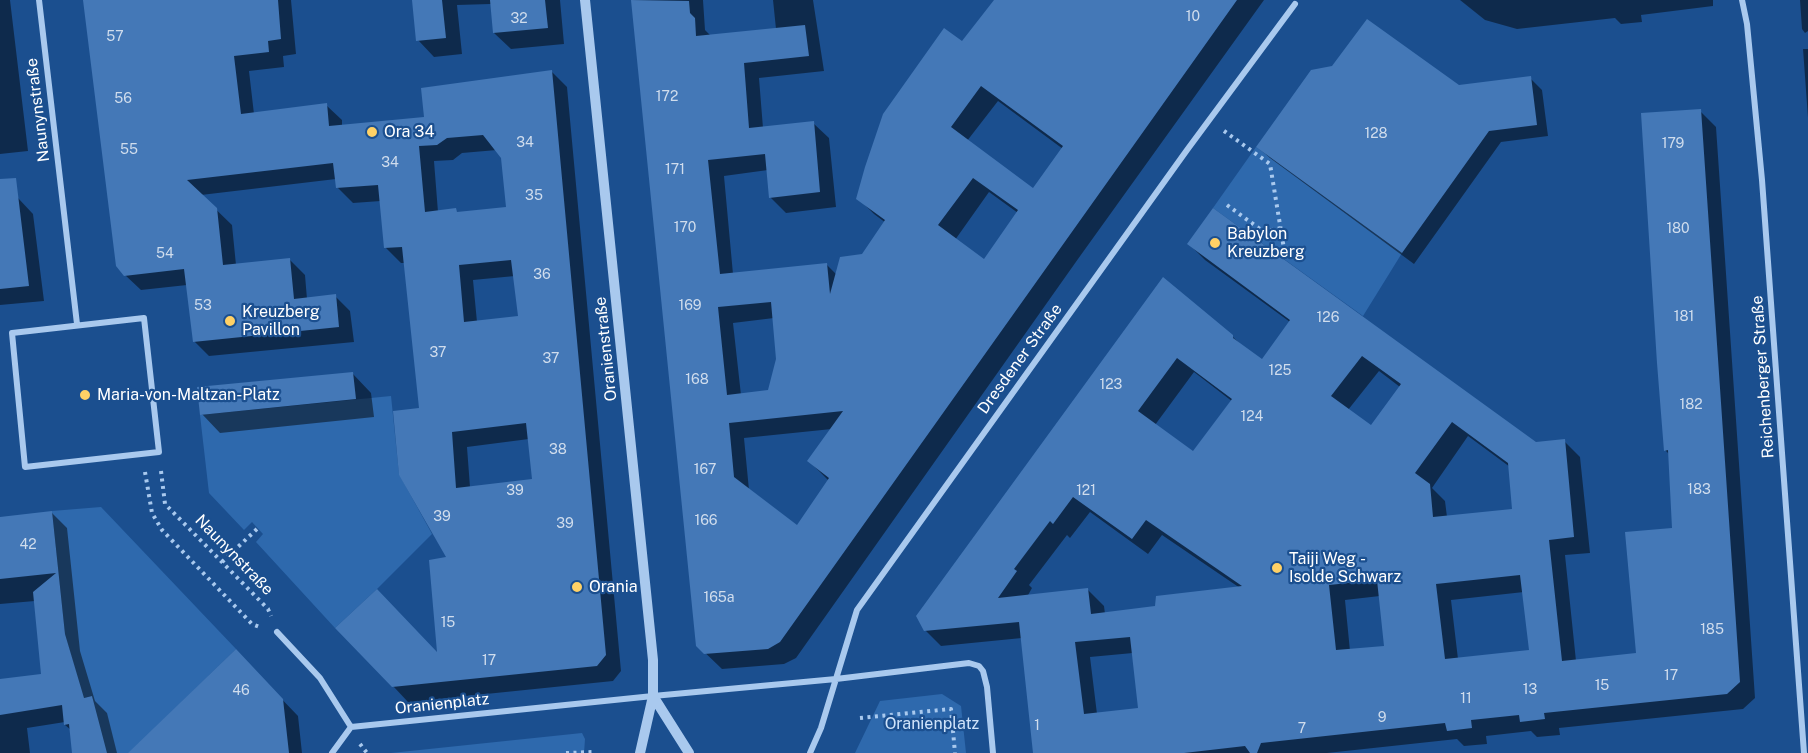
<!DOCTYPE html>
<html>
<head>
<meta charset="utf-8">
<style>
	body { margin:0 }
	canvas { display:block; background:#1b4f8f }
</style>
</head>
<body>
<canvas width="1808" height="753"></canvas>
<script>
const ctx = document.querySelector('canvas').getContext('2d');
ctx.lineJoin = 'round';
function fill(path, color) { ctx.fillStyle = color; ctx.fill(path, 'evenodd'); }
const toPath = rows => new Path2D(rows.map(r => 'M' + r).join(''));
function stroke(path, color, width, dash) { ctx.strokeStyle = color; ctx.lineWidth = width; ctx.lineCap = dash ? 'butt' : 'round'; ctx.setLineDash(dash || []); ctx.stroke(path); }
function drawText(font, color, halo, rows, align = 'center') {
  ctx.font = font + ' "Public Sans",sans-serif'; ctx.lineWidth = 4.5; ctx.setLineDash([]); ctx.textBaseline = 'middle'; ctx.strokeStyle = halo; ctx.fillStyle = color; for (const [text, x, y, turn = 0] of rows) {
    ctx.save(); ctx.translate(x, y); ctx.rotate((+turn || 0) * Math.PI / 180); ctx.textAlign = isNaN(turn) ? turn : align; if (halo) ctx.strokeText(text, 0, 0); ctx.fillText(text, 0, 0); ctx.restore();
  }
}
const green = toPath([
	[1256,147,1402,253,1363,316,1213,208],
	[391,396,399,474,432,534,377,589,335,628,256,542,263,534,252,522,244,530,209,493,200,415],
	[101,507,236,649,129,753,103,753,92,696,83,698,65,634,52,511],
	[942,694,961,706,966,753,855,753,880,701],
	[582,733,585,739,584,753,391,753]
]);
const shadow = toPath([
	[0,0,10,0,28,151,0,154],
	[85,0,291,0,296,54,283,56,284,67,249,71,254,114,326,105,342,120,342,127,426,119,551,71,567,87,621,671,613,681,408,702,393,686,439,655,448,558,421,409,405,263,401,263,386,248,381,201,353,203,337,187,336,179,201,195,232,225,236,265,289,259,305,275,307,299,335,296,350,311,354,342,209,356,194,341,187,285,141,290,125,275],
	[497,150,502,157,507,208,459,214,455,210,438,212,434,161,453,160,462,153],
	[515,276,520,318,477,322,473,280],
	[529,439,534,480,470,487,467,447],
	[413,0,560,0,564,44,511,49,494,33,491,4,457,5,462,54,434,57,418,40],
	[632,0,703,0,705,30,711,36,776,29,773,0,813,0,824,71,759,78,763,128,813,123,829,138,836,207,786,213,770,197,768,170,724,176,733,274,827,265,837,275,863,255,886,223,874,214,858,198,962,43,996,0,1264,0,1078,259,796,658,784,664,722,669,698,646],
	[998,101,1063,149,1033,190,967,141],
	[989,192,1018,213,984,261,955,240],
	[774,318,778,359,769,391,741,395,733,323],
	[832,429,809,461,829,481,798,527,749,490,744,438],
	[1460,0,1713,0,1713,6,1641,15,1642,22,1621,24,1615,18,1517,29,1485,20],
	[1800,0,1808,0,1808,31,1805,33,1802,29],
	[1803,49,1808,49,1808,118],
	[1333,68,1459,87,1530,78,1542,90,1548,136,1501,142,1414,264,1270,158,1258,147],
	[1700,111,1716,127,1755,698,1743,709,1559,728,1560,735,1537,737,1531,731,1486,736,1487,744,1464,746,1457,739,1327,753,1034,753,1022,638,941,646,925,630,1163,279,1232,336,1244,348,1262,361,1290,322,1205,260,1189,244,1536,444,1564,441,1580,457,1590,553,1565,555,1576,661,1637,655,1674,530,1669,454,1665,450],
	[1379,371,1400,387,1372,427,1348,410],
	[1194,372,1233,402,1193,453,1155,425],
	[1468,436,1510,467,1514,510,1447,517,1445,501,1432,488],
	[1090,512,1148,554,1162,535,1240,588,1156,608,1105,614,1104,606,1088,590,1027,597,1032,588,1029,585,1067,535,1070,538],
	[1524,592,1530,651,1458,659,1451,600],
	[1380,596,1385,647,1350,651,1345,600],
	[1133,653,1140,709,1097,714,1090,657],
	[18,198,33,214,44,301,0,305,0,200],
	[353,374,371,393,374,417,220,433,202,414],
	[52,513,67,528,80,651,95,701,107,713,117,753,74,753,71,730,65,725,65,722,27,728,30,753,0,753,0,678,0,680,43,676,35,601,0,604,0,518],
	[251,667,298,716,302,753,131,753]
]);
const building = toPath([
	[83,0,278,0,281,39,268,41,269,52,234,56,241,114,327,103,329,126,424,117,421,88,552,70,606,655,597,666,392,687,335,628,377,589,437,652,429,560,446,557,399,475,393,411,419,408,402,247,384,248,378,185,336,188,333,163,187,180,217,208,223,265,290,258,294,299,336,294,339,327,193,342,184,269,124,276,116,266],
	[483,135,501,158,506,207,457,212,456,208,425,212,419,146,437,145,447,138],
	[511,260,518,316,464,322,459,265],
	[526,423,532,479,456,488,452,432],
	[412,0,442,0,446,38,416,41],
	[490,0,545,0,548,28,493,33],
	[631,0,689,1,690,13,695,18,696,36,805,25,809,56,744,63,749,128,814,121,820,192,769,198,765,154,708,160,720,274,827,263,830,294,840,257,862,254,885,220,856,199,865,167,883,114,944,28,962,41,994,0,1237,0,780,642,768,649,704,654,696,646],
	[981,86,1063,146,1033,188,951,127],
	[973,178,1018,210,984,259,938,225],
	[771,302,776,359,768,390,727,395,718,307],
	[843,411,807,461,829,478,797,525,734,477,729,423],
	[1367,19,1459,85,1531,76,1537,125,1489,131,1402,253,1256,147,1311,70,1332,66],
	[1701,109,1740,682,1727,694,1544,713,1545,719,1520,722,1519,715,1471,720,1472,728,1447,731,1445,723,1261,743,1257,753,1250,753,1245,746,1184,753,1033,753,1019,622,924,631,916,616,1163,277,1233,335,1233,338,1262,359,1290,320,1187,244,1213,208,1536,442,1565,439,1574,537,1549,540,1562,661,1636,653,1625,532,1672,528,1668,450,1664,451,1657,363,1641,113],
	[1362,356,1401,384,1371,425,1331,396],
	[1177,358,1232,399,1193,451,1138,411],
	[1452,422,1508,463,1512,509,1433,517,1430,484,1415,473],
	[1073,497,1132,539,1146,520,1242,586,1156,596,1155,606,1091,614,1088,588,998,598,1017,571,1014,569,1050,521,1053,524],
	[1520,575,1529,650,1445,659,1436,584],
	[1377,580,1384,646,1336,650,1329,585],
	[1130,637,1138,708,1084,714,1075,642],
	[16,178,29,286,0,289,0,179],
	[353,372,356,399,200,415,197,387],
	[52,511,65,634,84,698,92,696,107,753,72,753,69,724,64,725,62,705,0,715,0,679,41,674,33,592,56,573,0,579,0,517],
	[236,649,283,699,289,753,128,753]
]);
const path = toPath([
	[1224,131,1270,164,1284,249],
	[1227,205,1264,232,1281,228],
	[161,471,165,504,268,609,271,616],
	[145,472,152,513,162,530,252,624,262,628],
	[222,562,258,528],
	[860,718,951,709,955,753],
	[360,744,367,753],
	[566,753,594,752]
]);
const minor = toPath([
	[39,0,77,324],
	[1742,0,1747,24,1762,180,1804,753],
	[144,318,159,452,25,467,12,333,144,318],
	[277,632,320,678,351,727],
	[332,753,351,727,653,696,836,679,969,663,979,666,983,671,987,687,993,753],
	[810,753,821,728,857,610,1187,150,1295,4]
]);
const tertiary = toPath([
	[585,0,653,660,653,696,640,753],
	[653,696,689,753]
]);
const markers = [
	[372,132,6,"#ffd166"],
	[1215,243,6,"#ffd166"],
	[230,321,6,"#ffd166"],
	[85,395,6,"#ffd166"],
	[1277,568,6,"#ffd166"],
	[577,587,6,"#ffd166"]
];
const numberNames = [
	["10",1193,17],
	["32",519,19],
	["57",115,37],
	["172",667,97],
	["56",123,99],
	["128",1376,134],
	["34",525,143],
	["179",1673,144],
	["55",129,150],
	["34",390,163],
	["171",675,170],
	["35",534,196],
	["170",685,228],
	["180",1678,229],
	["54",165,254],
	["36",542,275],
	["53",203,306],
	["169",690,306],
	["181",1684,317],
	["126",1328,318],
	["37",438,353],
	["37",551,359],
	["125",1280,371],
	["168",697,380],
	["123",1111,385],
	["182",1691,405],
	["124",1252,417],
	["38",558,450],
	["167",705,470],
	["183",1699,490],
	["39",515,491],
	["121",1086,491],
	["39",442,517],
	["166",706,521],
	["39",565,524],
	["42",28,545],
	["165a",719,598],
	["15",448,623],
	["185",1712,630],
	["17",489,661],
	["17",1671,676],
	["15",1602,686],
	["13",1530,690],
	["46",241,691],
	["11",1466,699],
	["9",1382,718],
	["1",1037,726],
	["7",1302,729]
];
const streetNames = [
	["Naunynstraße",38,110,-97],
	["Oranienstraße",606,349,-96],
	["Dresdener Straße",1020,359,-54],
	["Reichenberger Straße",1763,377,-94],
	["Naunynstraße",234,555,46],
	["Oranienplatz",442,704,-6]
];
const poiNames = [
	["Ora 34",384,132],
	["Babylon",1227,234],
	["Kreuzberg",1227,252],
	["Kreuzberg",242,312],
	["Pavillon",242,330],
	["Maria-von-Maltzan-Platz",97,395],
	["Taiji Weg -",1289,559],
	["Isolde Schwarz",1289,577],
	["Orania",589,587]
];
const parkNames = [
	["Oranienplatz",932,724]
];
fill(green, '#2e69ad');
fill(shadow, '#0007');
fill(building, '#4478b7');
stroke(path, '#a9c9ee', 4, [3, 4.5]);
stroke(minor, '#a9c9ee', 6);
stroke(tertiary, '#a9c9ee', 10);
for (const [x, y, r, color] of markers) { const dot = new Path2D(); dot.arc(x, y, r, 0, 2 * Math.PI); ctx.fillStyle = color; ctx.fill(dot); stroke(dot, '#1b4f8f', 2); }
drawText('14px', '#d0dded', null, numberNames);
drawText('16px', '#fff', '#1b4f8f', streetNames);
drawText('16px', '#fff', '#1b4f8f', poiNames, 'left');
drawText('16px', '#cfe3fa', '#1b4f8f', parkNames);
</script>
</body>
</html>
